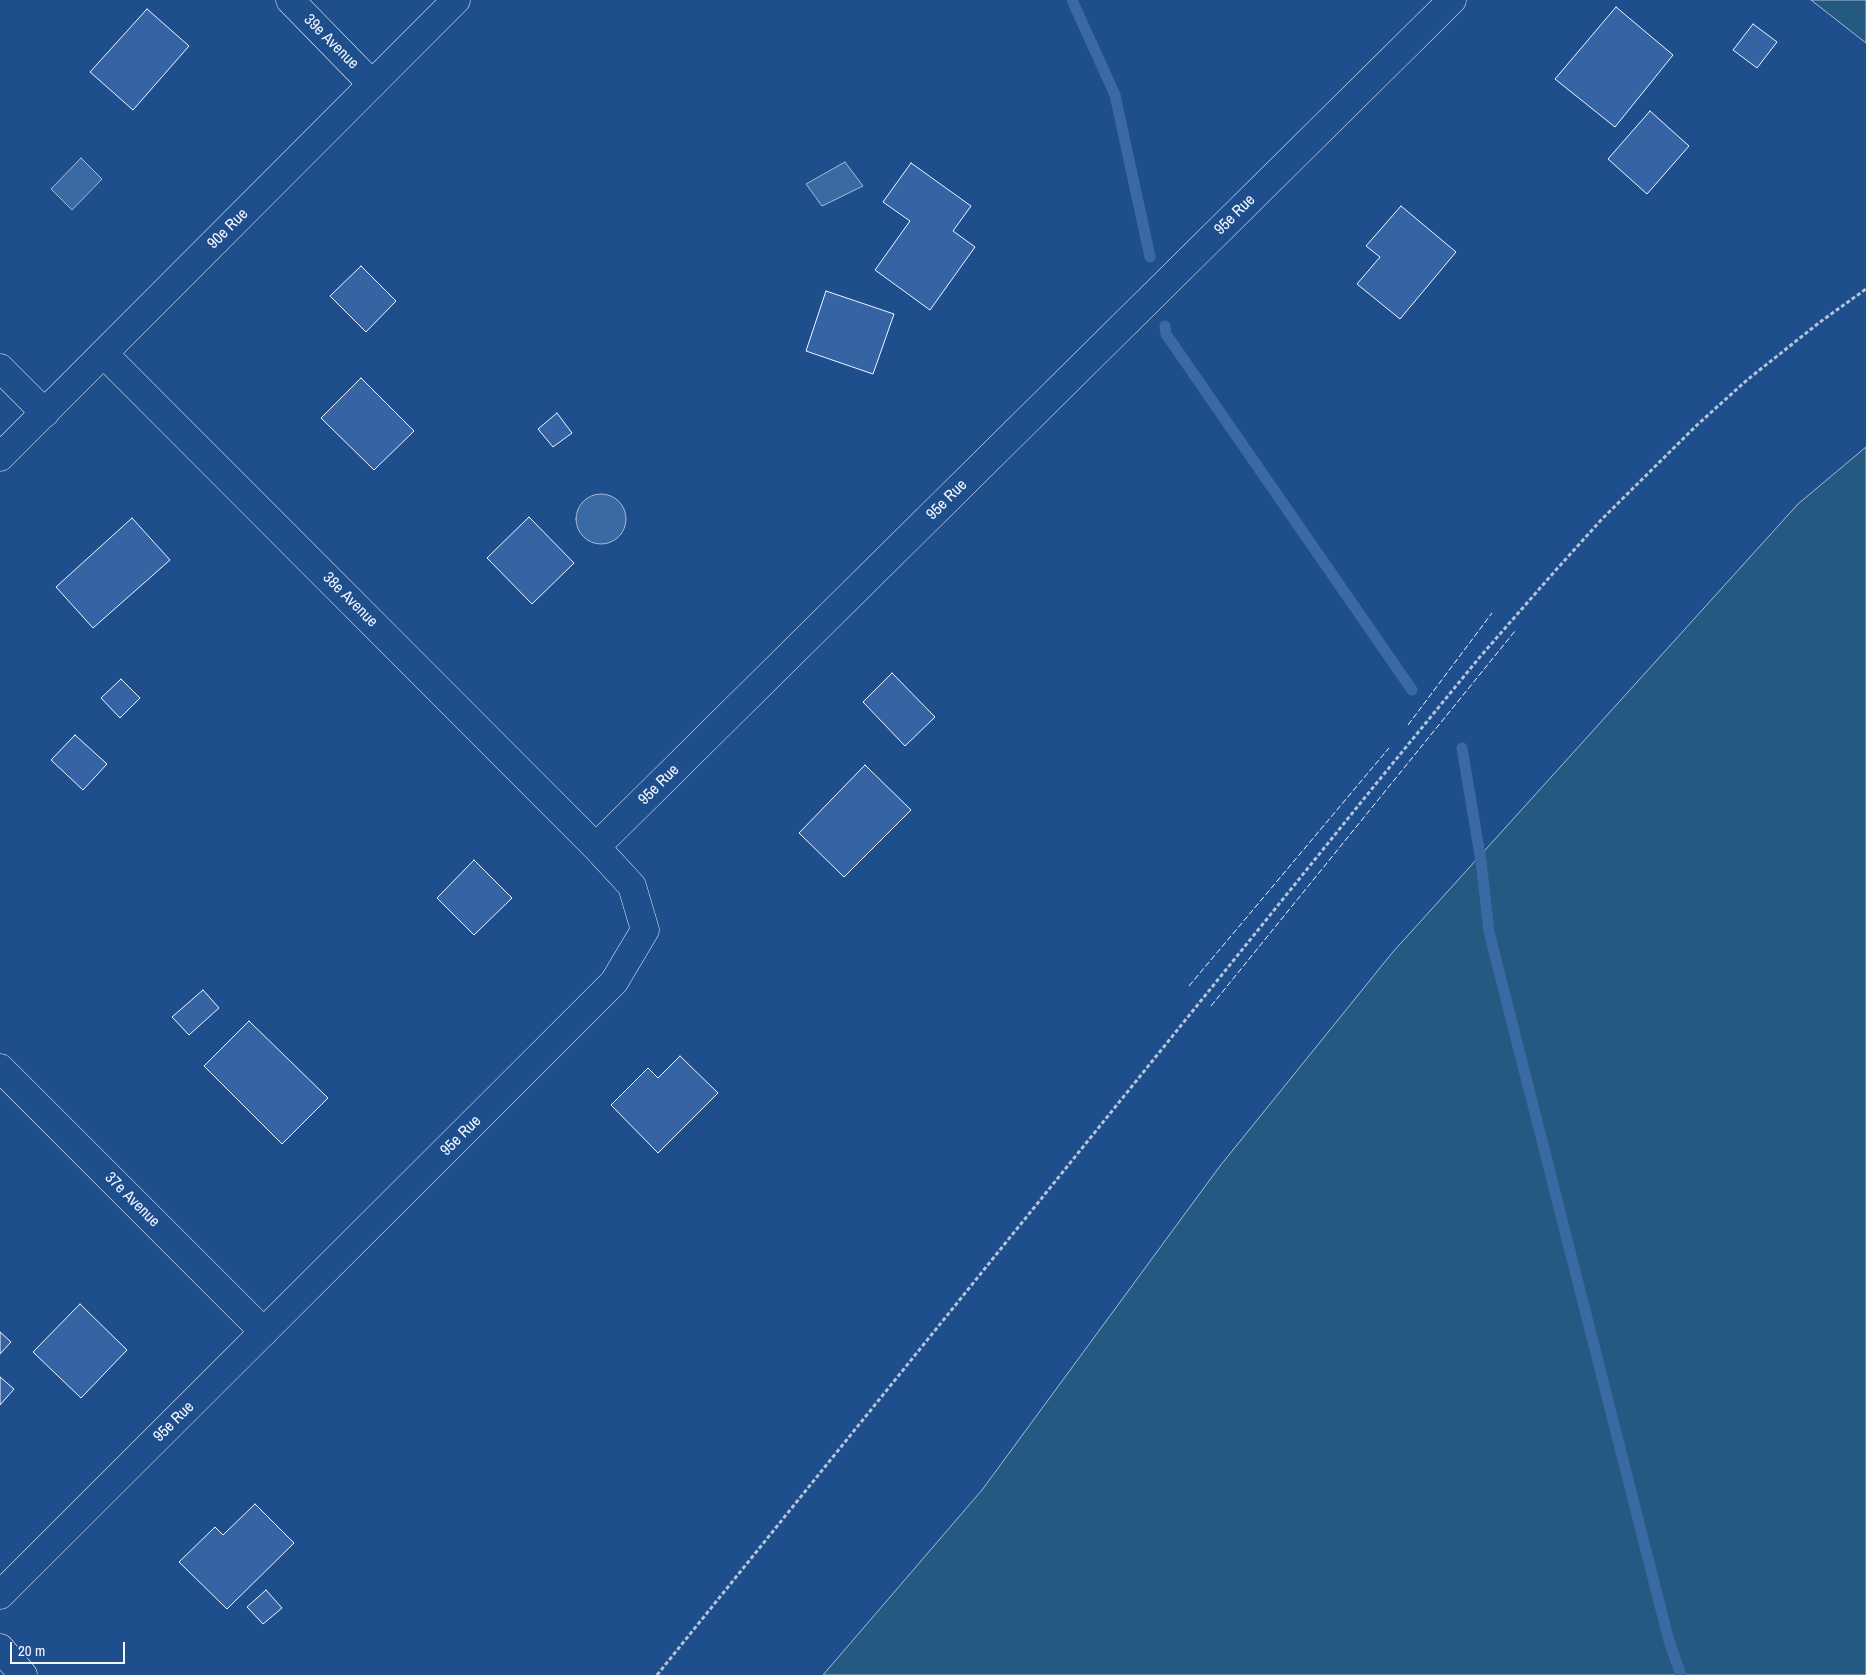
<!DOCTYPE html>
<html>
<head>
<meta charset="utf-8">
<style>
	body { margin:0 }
	#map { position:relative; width:1866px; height:1675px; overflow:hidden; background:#1f4e8c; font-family:"Archivo Narrow",sans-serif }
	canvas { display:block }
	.scale { position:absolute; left:10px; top:1642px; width:115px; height:22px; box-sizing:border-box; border:2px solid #f2f6ff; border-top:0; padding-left:6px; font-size:15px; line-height:18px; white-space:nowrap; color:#f2f6ff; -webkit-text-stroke:4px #1f4e8c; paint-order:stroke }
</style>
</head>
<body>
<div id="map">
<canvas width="1866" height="1675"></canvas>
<div class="scale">20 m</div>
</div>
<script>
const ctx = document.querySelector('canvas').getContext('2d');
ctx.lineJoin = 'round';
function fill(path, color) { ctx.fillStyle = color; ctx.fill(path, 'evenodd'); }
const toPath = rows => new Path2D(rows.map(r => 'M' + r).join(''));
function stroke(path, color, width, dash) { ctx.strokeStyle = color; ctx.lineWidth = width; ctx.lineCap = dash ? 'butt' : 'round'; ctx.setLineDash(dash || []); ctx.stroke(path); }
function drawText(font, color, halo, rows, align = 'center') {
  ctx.font = font + ' "Archivo Narrow",sans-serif'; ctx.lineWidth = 4; ctx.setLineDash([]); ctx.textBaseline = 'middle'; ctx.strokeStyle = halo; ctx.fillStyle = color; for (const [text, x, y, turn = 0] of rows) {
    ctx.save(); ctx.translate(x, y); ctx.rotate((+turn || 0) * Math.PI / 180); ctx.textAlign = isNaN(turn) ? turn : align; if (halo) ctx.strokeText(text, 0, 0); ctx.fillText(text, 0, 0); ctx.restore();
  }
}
const green = toPath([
	[1811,0,1866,0,1866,43,1811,0],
	[1866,447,1866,1675,823,1675,982,1490,1220,1166,1392,953,1798,504,1866,447]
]);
const water = toPath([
	[81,158,102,179,72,210,51,189,81,158],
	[845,162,863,186,822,206,806,184,845,162],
	'576 519a25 25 0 1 1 50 0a25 25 0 1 1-50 0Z'
]);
const stream = toPath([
	[1072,0,1115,95,1150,257],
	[1165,326,1166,334,1412,690],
	[1462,748,1481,861,1489,932,1669,1641,1681,1675]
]);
const building = toPath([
	[1616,7,1673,55,1615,127,1555,79,1616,7],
	[147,9,189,46,133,110,90,72,147,9],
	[1753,24,1777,42,1757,68,1733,50,1753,24],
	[1650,111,1689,146,1647,194,1608,159,1650,111],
	[911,163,971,206,953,231,975,247,930,310,875,270,910,221,883,202,911,163],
	[1401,206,1456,252,1400,319,1357,284,1380,257,1366,246,1401,206],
	[361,266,396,301,366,332,330,296,361,266],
	[826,291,894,314,873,374,806,351,826,291],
	[361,378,414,431,374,470,321,418,361,378],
	[557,413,572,433,553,447,538,429,557,413],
	[529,517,574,563,532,604,487,558,529,517],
	[132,518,170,560,93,628,56,587,132,518],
	[892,673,935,717,905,746,863,702,892,673],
	[121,679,140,698,120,718,101,698,121,679],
	[75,735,107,764,83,790,51,760,75,735],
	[865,765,911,810,844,877,799,833,865,765],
	[474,860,512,898,474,935,437,898,474,860],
	[203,990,219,1008,189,1035,172,1017,203,990],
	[249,1021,328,1098,282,1144,204,1066,249,1021],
	[680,1056,718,1093,658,1153,611,1105,648,1068,658,1078,680,1056],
	[80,1304,127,1350,81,1398,33,1352,80,1304],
	[0,1332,11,1342,0,1354,0,1332],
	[0,1377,14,1389,0,1405,0,1377],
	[255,1504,294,1543,227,1609,179,1562,215,1527,223,1535,255,1504],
	[266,1590,282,1608,263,1624,247,1607,266,1590]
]);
const path = toPath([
	[657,1675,1375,785,1479,658,1555,571,1602,519,1697,425,1747,380,1820,322,1866,289]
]);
const minor = toPath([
	[290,0,372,84],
	[0,368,45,413],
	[596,847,1452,0],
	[0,1068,264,1332],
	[0,1595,614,982,645,930,632,886,596,847,104,354],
	[0,1648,23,1675]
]);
const tertiary = toPath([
	[0,457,456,0]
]);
const fence = toPath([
	[1408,725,1492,613],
	[1189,986,1389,748],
	[1211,1006,1515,631]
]);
const streetNames = [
	["39e Avenue",331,42,45],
	["95e Rue",1235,215,-45],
	["90e Rue",228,229,-45],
	["95e Rue",947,500,-45],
	["38e Avenue",350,600,45],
	["95e Rue",659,785,-45],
	["95e Rue",461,1136,-45],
	["37e Avenue",132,1200,45],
	["95e Rue",174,1422,-45]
];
fill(green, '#245a82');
stroke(green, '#a8bbd7', 1);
fill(water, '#3b69a3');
stroke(water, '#a8bbd7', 1);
stroke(stream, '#3b69a3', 11);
fill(building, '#3563a3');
stroke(building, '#f2f6ff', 1);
stroke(minor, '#f2f6ff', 29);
stroke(tertiary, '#f2f6ff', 29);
stroke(path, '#b3c4dc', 3, [4, 2.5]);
stroke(minor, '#1f4e8c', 28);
stroke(tertiary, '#1f4e8c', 28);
stroke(fence, '#f2f6ff', 1, [6, 2.5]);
drawText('16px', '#f2f6ff', '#1f4e8c', streetNames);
</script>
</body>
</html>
